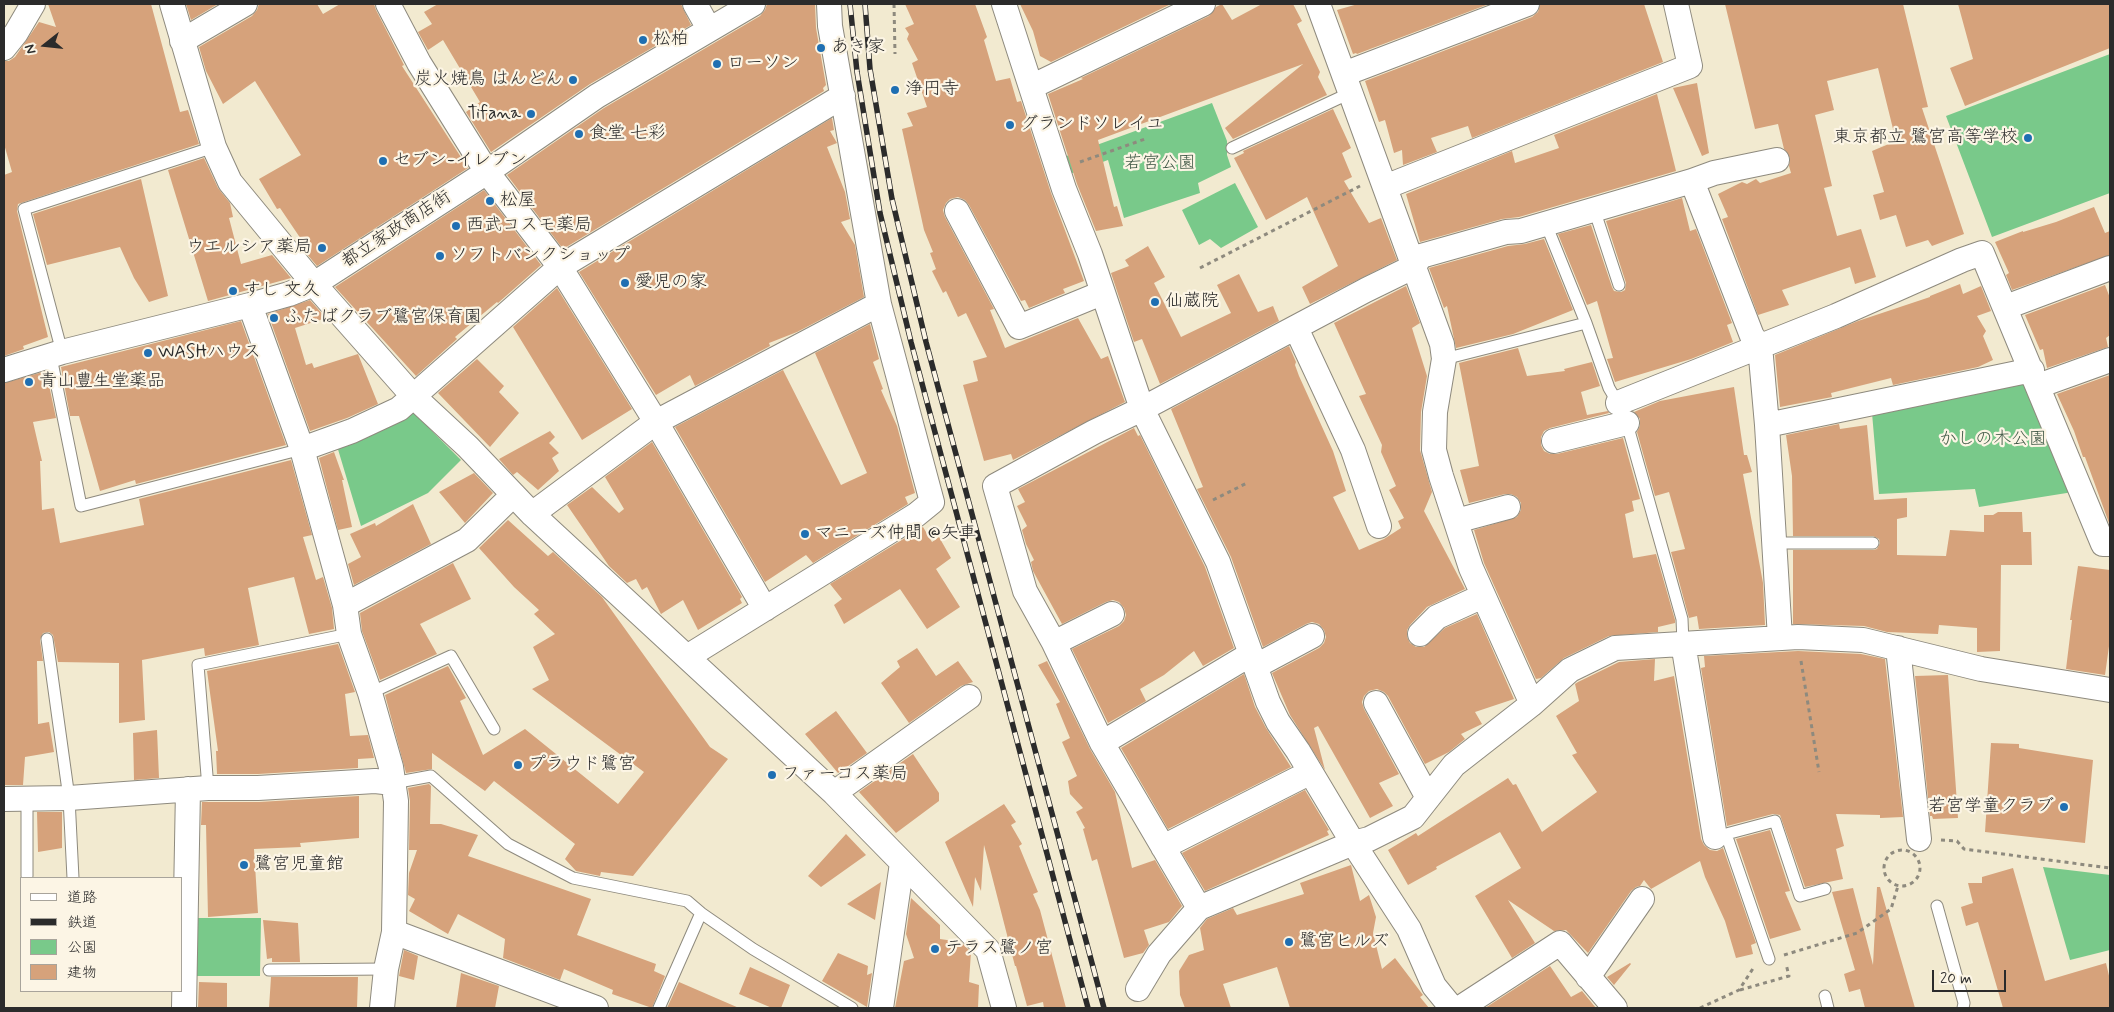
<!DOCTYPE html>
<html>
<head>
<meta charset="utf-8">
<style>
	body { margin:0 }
	#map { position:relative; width:2114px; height:1012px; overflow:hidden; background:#f2ead0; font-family:Mynerve,"Klee One",sans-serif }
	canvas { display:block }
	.frame { position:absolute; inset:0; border:5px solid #2b2b2b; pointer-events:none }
	.legend { position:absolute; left:20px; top:877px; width:162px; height:115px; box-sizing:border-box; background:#fcf5e5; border:1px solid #a8a49b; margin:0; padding:6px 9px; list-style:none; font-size:15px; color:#2b2b2b }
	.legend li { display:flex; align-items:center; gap:10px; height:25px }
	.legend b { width:25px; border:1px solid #a8a49b }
	.north { position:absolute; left:20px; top:20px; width:50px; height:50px; -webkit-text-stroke:4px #fcf5e5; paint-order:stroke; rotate:254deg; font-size:14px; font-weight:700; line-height:20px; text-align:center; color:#2b2b2b }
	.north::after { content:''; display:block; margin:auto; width:18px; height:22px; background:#2b2b2b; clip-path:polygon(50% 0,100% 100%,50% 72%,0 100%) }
	.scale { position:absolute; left:1932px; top:970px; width:74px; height:22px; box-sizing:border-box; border:2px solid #2b2b2b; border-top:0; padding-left:6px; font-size:15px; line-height:18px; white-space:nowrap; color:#2b2b2b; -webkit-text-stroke:4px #fcf5e5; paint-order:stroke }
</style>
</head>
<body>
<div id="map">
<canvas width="2114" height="1012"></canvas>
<div class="frame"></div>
<ul class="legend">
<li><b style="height:6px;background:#fff"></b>道路</li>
<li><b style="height:6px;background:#2b2b2b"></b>鉄道</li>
<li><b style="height:14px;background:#79c98a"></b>公園</li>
<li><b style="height:14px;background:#d6a27b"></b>建物</li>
</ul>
<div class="north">N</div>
<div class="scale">20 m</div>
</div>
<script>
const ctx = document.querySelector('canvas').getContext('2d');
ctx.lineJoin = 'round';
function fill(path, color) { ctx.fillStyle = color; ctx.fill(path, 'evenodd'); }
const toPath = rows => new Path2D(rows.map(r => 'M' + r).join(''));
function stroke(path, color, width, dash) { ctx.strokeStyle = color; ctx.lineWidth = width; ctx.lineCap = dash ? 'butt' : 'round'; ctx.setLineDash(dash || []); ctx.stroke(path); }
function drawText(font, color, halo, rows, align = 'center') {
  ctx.font = font + ' Mynerve,"Klee One",sans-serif'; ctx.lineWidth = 4.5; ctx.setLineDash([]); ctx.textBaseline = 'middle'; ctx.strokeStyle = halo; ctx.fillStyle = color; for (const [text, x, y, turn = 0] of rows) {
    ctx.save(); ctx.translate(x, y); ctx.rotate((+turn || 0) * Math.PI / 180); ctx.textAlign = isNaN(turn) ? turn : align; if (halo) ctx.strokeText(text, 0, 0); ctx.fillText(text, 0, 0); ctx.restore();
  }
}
const green = toPath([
	[2110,54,2110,193,1992,237,1946,116],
	[1212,103,1227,141,1227,155,1231,167,1198,183,1200,193,1124,218,1108,160,1067,175,1061,158],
	[1235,183,1258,227,1221,248,1210,239,1199,245,1182,210],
	[2020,380,2028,385,2073,492,1979,507,1975,489,1879,494,1872,413],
	[414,413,461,460,428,493,361,526,337,446],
	[2043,867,2110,875,2110,950,2070,960],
	[193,918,261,918,260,976,192,976]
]);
const building = toPath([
	[48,4,151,4,180,112,188,110,199,144,18,204,17,211,48,337,23,346,24,349,4,356,4,175,12,172,4,144,4,61,9,61,15,57,39,22,56,27],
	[186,4,218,4,191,20],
	[259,4,317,4,323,14,340,4,374,4,376,10,404,65,402,66,468,168,317,266,301,247,305,245,280,208,277,209,259,179,301,155,255,81,223,104,206,71,199,47,252,16,257,10],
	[438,4,681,4,691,25,590,84,491,152,466,112,480,102,443,40,428,50,418,32,432,24,424,12],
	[767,4,815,4,816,28,826,85,823,88,824,91,563,249,507,175,604,108,760,16,765,10],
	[905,4,975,4,987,37,984,40,996,81,1010,78,1017,102,1021,101,1051,193,1084,281,1063,289,1065,293,1029,308,1025,300,1021,301,969,205,965,200,958,197,950,199,946,203,943,210,945,217,994,309,990,310,1005,348,1078,318,1101,359,1108,356,1125,402,1013,460,1011,454,984,461,963,385,978,381,973,361,987,357,966,313,958,317,946,291,943,293,932,271,936,269,930,253,933,252,924,230,902,129,913,126,907,113,927,107,912,63,918,60,907,39,909,34,905,28,914,24],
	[1020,4,1171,4,1051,62,1040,56,1033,31],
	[1222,4,1232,20,1262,4,1293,4,1302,21,1297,24,1320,72,1318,77,1327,95,1233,139,1225,128,1303,64,1098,140,1114,207,1117,206,1123,226,1096,231,1077,184,1048,94,1083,79,1081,78,1209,16,1216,7],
	[1358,4,1489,4,1357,54,1356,53,1353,54,1337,10],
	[1540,4,1644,4,1663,62,1472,138,1468,126,1431,138,1437,152,1403,165,1402,150,1394,153,1385,120,1379,122,1365,81,1532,17,1538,12],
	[1725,4,1903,4,1928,107,1922,108,1964,234,1932,246,1928,240,1906,247,1896,215,1880,220,1873,195,1884,192,1872,151,1896,141,1878,68,1827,81,1834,110,1815,115,1832,186,1824,188,1837,236,1861,229,1876,277,1855,284,1850,267,1782,290,1789,305,1758,315,1722,219,1728,217,1718,194,1742,182,1747,184,1756,179,1760,183,1791,173,1789,166,1790,158,1784,149,1778,124,1755,129],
	[1958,4,2110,4,2110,48,1965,106,1950,68,1973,59],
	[1697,83,1709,153,1702,156,1673,88],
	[1657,94,1676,171,1519,217,1502,219,1420,242,1406,194,1512,151,1515,163,1559,148,1554,135],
	[1333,109,1351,148,1342,153,1352,177,1344,181,1369,223,1381,218,1397,260,1310,304,1302,287,1338,266,1307,197,1266,220,1234,158,1244,153,1243,151],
	[832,118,834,130,830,131,837,143,827,147,845,192,850,219,841,222,855,245,864,297,797,332,769,343,770,346,695,386,690,375,656,395,579,272],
	[204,158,218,188,230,203,233,217,229,218,241,264,272,255,291,278,208,301,168,170],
	[141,179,168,296,149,302,134,278,120,247,47,265,33,214],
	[484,190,541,265,498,303,497,302,455,337,457,339,416,376,335,287],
	[1682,198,1690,231,1696,229,1732,323,1727,325,1733,342,1691,359,1615,382,1607,359,1613,358,1597,301,1587,305,1558,234,1591,225,1612,287,1614,291,1621,292,1625,290,1626,283,1606,221],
	[2094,207,2105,233,2110,231,2110,255,2012,290,2006,275,2009,273,1995,242,2023,231,2023,232,2056,222],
	[1544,239,1573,310,1513,334,1456,348,1447,306,1444,308,1429,268,1508,246,1525,244],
	[1148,246,1165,277,1154,283,1181,337,1231,313,1217,285,1239,274,1258,312,1273,306,1279,321,1160,384,1142,339,1134,342,1111,273,1129,266,1125,260],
	[1960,284,1963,294,1981,286,1991,311,1977,316,1986,331,1983,336,1993,360,1978,367,1893,385,1891,378,1831,393,1832,397,1780,407,1775,355,1858,321,1930,297,1930,296],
	[2105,285,2110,298,2110,335,2106,338,2108,347,2047,368,2043,349,2040,350,2025,315],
	[1406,286,1420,323,1412,328,1427,376,1421,412,1420,450,1432,492,1424,511,1465,589,1427,607,1410,625,1407,630,1407,637,1410,643,1416,647,1424,647,1445,628,1477,614,1514,699,1475,712,1482,724,1461,734,1465,739,1449,752,1425,764,1388,696,1384,692,1377,689,1369,691,1364,696,1362,702,1364,709,1399,774,1379,783,1393,806,1370,818,1318,726,1314,728,1325,770,1290,715,1272,673,1319,648,1324,643,1326,637,1324,630,1319,624,1312,622,1306,624,1263,647,1231,557,1197,489,1203,487,1171,409,1289,346,1296,362,1295,365,1299,376,1333,451,1346,491,1333,497,1359,550,1384,539,1401,528,1398,521,1404,518,1389,490,1396,486,1381,452,1382,445,1359,396,1366,394,1334,323],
	[557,288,632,409,582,440,513,327],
	[310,300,326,318,295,328,306,365,312,363,314,368,358,354,378,404,347,418,310,431,268,314],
	[241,321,286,445,136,484,135,480,100,491,79,416,70,416,61,367],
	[870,324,879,359,873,362,883,389,881,390,897,426,915,493,905,497,908,504,813,563,806,555,765,582,675,427,783,370,841,485,867,473,815,353],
	[1518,348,1527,376,1565,371,1564,369,1592,362,1600,386,1581,392,1587,415,1608,411,1609,413,1550,428,1544,431,1541,437,1541,445,1544,451,1550,454,1557,454,1623,438,1640,499,1632,501,1634,511,1625,514,1633,558,1656,554,1675,620,1675,623,1658,627,1658,632,1609,636,1564,658,1541,678,1536,679,1484,563,1474,530,1517,517,1521,510,1521,503,1517,497,1511,494,1505,494,1469,503,1460,470,1479,466,1459,363],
	[477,359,504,386,499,392,519,413,490,447,438,393],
	[46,371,56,418,33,422,42,461,40,461,42,510,54,508,60,543,144,525,139,499,291,460,312,535,303,537,316,580,323,577,332,608,334,629,309,634,294,577,248,588,259,645,205,656,204,648,142,660,145,720,119,723,119,663,58,662,53,635,49,632,43,633,40,640,43,661,37,661,38,724,49,722,54,752,25,757,23,785,4,785,4,383],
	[2110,375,2110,522,2109,523,2085,457,2083,457,2074,431,2057,394],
	[1734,387,1744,455,1747,455,1752,472,1743,474,1763,583,1765,625,1699,629,1697,616,1689,618,1671,552,1685,549,1669,492,1655,496,1637,432,1640,426,1640,419,1634,412,1660,401],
	[1839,424,1840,429,1867,425,1874,500,1907,498,1907,517,1897,519,1897,555,1946,556,1950,530,1984,532,1984,515,1993,515,1998,512,2022,512,2023,532,2031,532,2032,565,2001,565,2000,651,1977,652,1977,628,1939,625,1938,634,1887,632,1864,626,1793,624,1793,550,1873,550,1877,549,1880,543,1879,539,1873,536,1793,536,1792,476,1786,435],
	[1134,428,1138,436,1140,435,1205,567,1234,648,1203,666,1194,651,1164,675,1140,689,1146,701,1108,723,1072,649,1119,626,1124,621,1126,615,1124,608,1119,602,1113,600,1106,602,1062,624,1033,571,1031,562,1034,560,1026,544,1022,530,1027,526,1017,506,1025,502,1018,489],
	[550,431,555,437,549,443,559,453,552,458,559,471,538,490,517,472,513,475,499,459],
	[652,442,742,597,740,599,742,603,698,630,683,600,661,614,647,587,642,590,636,579,627,583,609,566,567,505,592,487,619,513,624,509,605,477],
	[334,452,344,480,342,480,352,527,338,530,319,458],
	[474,473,493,493,465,523,439,492],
	[413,504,431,544,354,585,348,564,361,557,350,534,375,523,376,526],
	[508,520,548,556,553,552,602,597,710,747,728,759,633,876,601,872,600,876,576,871,565,859,575,844,494,781,485,791,432,753,432,769,406,773,385,695,448,666,466,698,460,701,483,755,525,729,618,804,644,772,532,689,549,680,533,647,555,634,534,614,539,610,514,587,479,548],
	[923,527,932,542,939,537,951,558,936,569,960,607,927,629,900,589,844,624,834,605,842,599,830,584],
	[453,563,471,599,420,624,437,654,380,680,362,631,360,613],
	[2078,566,2110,570,2110,639,2105,675,2066,669,2072,620,2070,620],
	[338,644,355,692,345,694,350,736,368,735,374,758,358,759,358,768,258,774,217,774,216,751,218,751,207,671],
	[917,648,936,676,958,661,973,682,961,686,909,723,881,683,900,667,897,661],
	[1798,651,1861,654,1885,659,1903,817,1880,818,1880,815,1836,814,1844,846,1836,849,1843,879,1805,887,1780,815,1773,814,1727,826,1701,668,1705,667,1704,656],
	[1655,659,1654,681,1674,676,1701,839,1704,845,1710,850,1717,851,1723,848,1756,943,1751,945,1753,954,1736,958,1725,921,1705,877,1700,861,1651,889,1644,880,1640,886,1636,887,1631,891,1588,953,1566,930,1554,931,1508,900,1535,943,1512,958,1475,896,1521,868,1500,832,1436,867,1437,869,1408,885,1388,850,1416,833,1418,836,1508,778,1513,785,1516,784,1542,832,1597,792,1572,755,1577,753,1556,716,1579,701,1575,684,1578,682,1619,662],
	[1047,661,1090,749,1115,792,1132,868,1155,860,1182,906,1169,922,1144,930,1149,945,1143,953,1124,958,1097,859,1092,861,1083,829,1085,828,1076,812,1083,808,1070,794,1068,781,1077,776,1062,742,1070,738,1056,704,1060,702,1038,665],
	[1244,674,1255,707,1266,728,1291,767,1168,829,1121,748],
	[1948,675,1958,818,1933,819,1932,816,1930,816,1915,676],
	[836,711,867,753,838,773,805,734],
	[157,730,159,778,134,780,133,733],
	[1991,743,2019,744,2019,748,2093,760,2085,843,1985,832],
	[913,754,939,793,939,801,896,833,859,792],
	[429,784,431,786,430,824,441,824,478,835,468,856,591,899,577,935,656,964,654,971,665,976,652,1008,612,994,613,990,564,969,560,980,503,958,505,939,458,914,448,934,409,911,415,899,408,895,409,873,417,850,409,850,410,801,408,788],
	[1305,790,1329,830,1327,831,1329,835,1205,891,1182,853],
	[359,796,359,838,300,843,301,847,254,849,258,913,208,917,206,825,201,825,202,802,259,802],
	[1004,804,1016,822,1011,825,1022,844,1019,846,1038,892,1033,894,1040,910,1066,1008,1044,1008,1043,1002,1027,1006,1016,966,1015,966,984,845,981,891,975,877,973,907,945,842],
	[37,812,62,812,62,848,38,852],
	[1770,830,1790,891,1785,892,1801,930,1770,939,1736,839],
	[846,834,866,855,821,887,808,876],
	[1351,865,1360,901,1369,895,1376,917,1373,933,1382,969,1395,958,1423,995,1420,997,1429,1008,1290,1008,1277,967,1223,984,1231,1008,1185,1008,1180,995,1179,971,1189,955,1204,950,1200,928,1207,919,1233,908,1237,915,1304,894,1300,883],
	[2013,868,2045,981,2106,963,2110,980,2110,1008,2003,1008,1978,922,1966,926,1961,907,1973,903,1968,883,1982,883,1982,877],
	[881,882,875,920,847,904],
	[1877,887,1880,887,1915,1008,1865,1008,1860,989,1849,992,1844,974,1855,970,1832,892,1853,888,1873,965],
	[911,898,940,925,940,939,961,942,971,952,969,982,979,985,978,1008,895,1008,904,961,914,958,906,934],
	[263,920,298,923,300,962,272,962,272,958,267,959],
	[404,950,418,956,414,980,399,976],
	[838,953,868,966,867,975,872,973,867,1007,822,981],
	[1630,963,1631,964,1614,985,1607,977],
	[1550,966,1571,997,1582,991,1596,1008,1485,1008],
	[750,967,790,985,781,1008,772,1008,739,994],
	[461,973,499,986,495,1008,456,1008],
	[271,977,358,977,357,1008,269,1008],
	[199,982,227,983,227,1008,198,1008],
	[679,982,739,1008,667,1008]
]);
const path = toPath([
	[894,4,895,54],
	[1080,162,1145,139],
	[1200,268,1360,186],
	[1213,500,1247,483],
	[1801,661,1819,772],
	[1941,840,1957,841,1964,849,2110,868],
	'1884 868a18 18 0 1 1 36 0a18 18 0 1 1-36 0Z',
	[1784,955,1857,933,1891,909,1898,886],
	[1740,990,1789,976,1786,964],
	[1700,1008,1739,990,1754,967]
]);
const service = toPath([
	[1232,148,1350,93],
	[1594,209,1619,285],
	[1546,224,1586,323],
	[62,352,24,209,214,147],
	[51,357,81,506,302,449],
	[1444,359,1586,323,1609,388,1619,405],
	[1626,420,1682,619,1683,643],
	[1775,543,1873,543],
	[47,639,69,798,73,878],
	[370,693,451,656,494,729],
	[393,783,431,776,508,844,573,878,687,901,701,913],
	[208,788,198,665,349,634],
	[27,799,27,876],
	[1726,834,1769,959],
	[1715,837,1775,821,1800,896,1825,889],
	[1937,906,1964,1003,1963,1008],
	[269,970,386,969],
	[1825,996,1828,1008],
	[659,1008,701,913,753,949,852,1008]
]);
const minor = toPath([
	[172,4,214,147,230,182,314,284,413,396,468,447,532,514,834,793,988,950,1004,1008],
	[388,4,419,63,487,172,560,267,656,422,765,609],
	[695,4,709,29],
	[1004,4,1064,189,1090,254,1142,409,1218,562,1268,702,1278,722,1298,751,1353,843,1409,929,1434,986,1452,1008],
	[1318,4,1442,344,1444,359,1435,412,1434,450,1441,476,1471,568,1532,704],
	[182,41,245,4],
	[4,48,16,33,33,4],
	[1344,74,1527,4],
	[1031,87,1203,4],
	[1692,181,1714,173,1777,160],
	[1385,187,1690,66,1676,4],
	[957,211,1019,327,1102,293],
	[250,305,302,449,345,605,349,634,370,693,391,767,396,801,394,932,386,969,382,1008],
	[2006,307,2110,268],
	[1296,328,1353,450,1379,526],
	[4,370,62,352,250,305,289,294,314,284,487,172,597,96,753,4],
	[2038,386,2110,360],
	[1618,403,1836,316,1962,260,1982,253,2103,544,2110,544],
	[1767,425,2032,370],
	[1554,441,1627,423],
	[302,449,352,431,399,409,560,267,843,96],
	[532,514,656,422,879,304],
	[1456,521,1508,507],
	[345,605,467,540,513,495],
	[1420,634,1437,617,1483,596],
	[1054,643,1112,614],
	[1683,643,1715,837],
	[1898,648,1919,839],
	[687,657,916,515,932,502,879,304,830,26,829,4],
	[1256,666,1312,636],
	[1376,703,1427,796],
	[1102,743,1251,654],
	[834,793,969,697],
	[4,799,69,798,208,788,258,788,375,781,393,783],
	[1163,847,1309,773],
	[1199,908,1102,743,1054,643,1025,591,995,486,1094,432,1142,409,1366,290,1413,267,1421,256,1506,232,1521,231,1692,181,1752,336,1760,346,1767,425,1780,638],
	[394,932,596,1008],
	[1588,977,1642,899],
	[1138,989,1159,954,1199,908,1353,843,1369,839,1413,817,1454,765,1532,704,1570,670,1615,648,1798,637,1863,640,1981,669,2110,690],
	[184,1008,188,789],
	[881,1008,902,863],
	[1460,1008,1560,943,1615,1008]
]);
const rail = toPath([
	[850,4,857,72,880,213,911,342,1088,1008],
	[865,4,870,69,892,199,926,342,1104,1008]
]);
const markers = [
	[643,40,5,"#1f6fb2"],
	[821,48,5,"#1f6fb2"],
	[717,64,5,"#1f6fb2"],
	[573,80,5,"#1f6fb2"],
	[895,90,5,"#1f6fb2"],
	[531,114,5,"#1f6fb2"],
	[1010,125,5,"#1f6fb2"],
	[579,134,5,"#1f6fb2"],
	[2028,138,5,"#1f6fb2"],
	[383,161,5,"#1f6fb2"],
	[490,201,5,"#1f6fb2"],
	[456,226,5,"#1f6fb2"],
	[322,248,5,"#1f6fb2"],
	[440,256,5,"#1f6fb2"],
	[625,283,5,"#1f6fb2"],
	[233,291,5,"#1f6fb2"],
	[1155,302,5,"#1f6fb2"],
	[274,318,5,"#1f6fb2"],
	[148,353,5,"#1f6fb2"],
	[29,382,5,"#1f6fb2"],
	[805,534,5,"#1f6fb2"],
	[518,765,5,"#1f6fb2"],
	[772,775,5,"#1f6fb2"],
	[2064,807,5,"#1f6fb2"],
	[244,865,5,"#1f6fb2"],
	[1289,942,5,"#1f6fb2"],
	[935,949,5,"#1f6fb2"]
];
const poiNames = [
	["松柏",653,40],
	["あき家",831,48],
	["ローソン",727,64],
	["炭火焼鳥 はんどん",563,80,"right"],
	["浄円寺",905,90],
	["Tifana",521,114,"right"],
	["グランドソレイユ",1020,125],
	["食堂 七彩",589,134],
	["東京都立 鷺宮高等学校",2018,138,"right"],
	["セブン-イレブン",393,161],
	["松屋",500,201],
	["西武コスモ薬局",466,226],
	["ウエルシア薬局",312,248,"right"],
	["ソフトバンクショップ",450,256],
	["愛児の家",635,283],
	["すし 文久",243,291],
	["仙蔵院",1165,302],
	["ふたばクラブ鷺宮保育園",284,318],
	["WASHハウス",158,353],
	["青山豊生堂薬品",39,382],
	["マニーズ仲間 @矢車",815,534],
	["プラウド鷺宮",528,765],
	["ファーコス薬局",782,775],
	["若宮学童クラブ",2054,807,"right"],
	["鷺宮児童館",254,865],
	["鷺宮ヒルズ",1299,942],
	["テラス鷺ノ宮",945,949]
];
const parkNames = [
	["若宮公園",1160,164],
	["かしの木公園",1993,440]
];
const streetNames = [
	["都立家政商店街",397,230,-33]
];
fill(green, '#79c98a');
fill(building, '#d6a27b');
stroke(service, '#8e8a7e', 13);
stroke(minor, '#8e8a7e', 26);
stroke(path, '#8e8a7e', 3, [4, 4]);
stroke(service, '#fff', 11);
stroke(minor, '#fff', 24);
stroke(rail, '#2b2b2b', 5.5);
stroke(rail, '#fcf5e5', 4, [11]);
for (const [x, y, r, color] of markers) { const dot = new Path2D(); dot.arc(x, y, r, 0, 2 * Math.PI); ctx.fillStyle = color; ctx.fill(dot); stroke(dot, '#fcf5e5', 2); }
drawText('18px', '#2b2b2b', '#fcf5e5', poiNames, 'left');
drawText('18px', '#425a48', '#fcf5e5', parkNames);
drawText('18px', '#2b2b2b', '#fcf5e5', streetNames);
</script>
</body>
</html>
